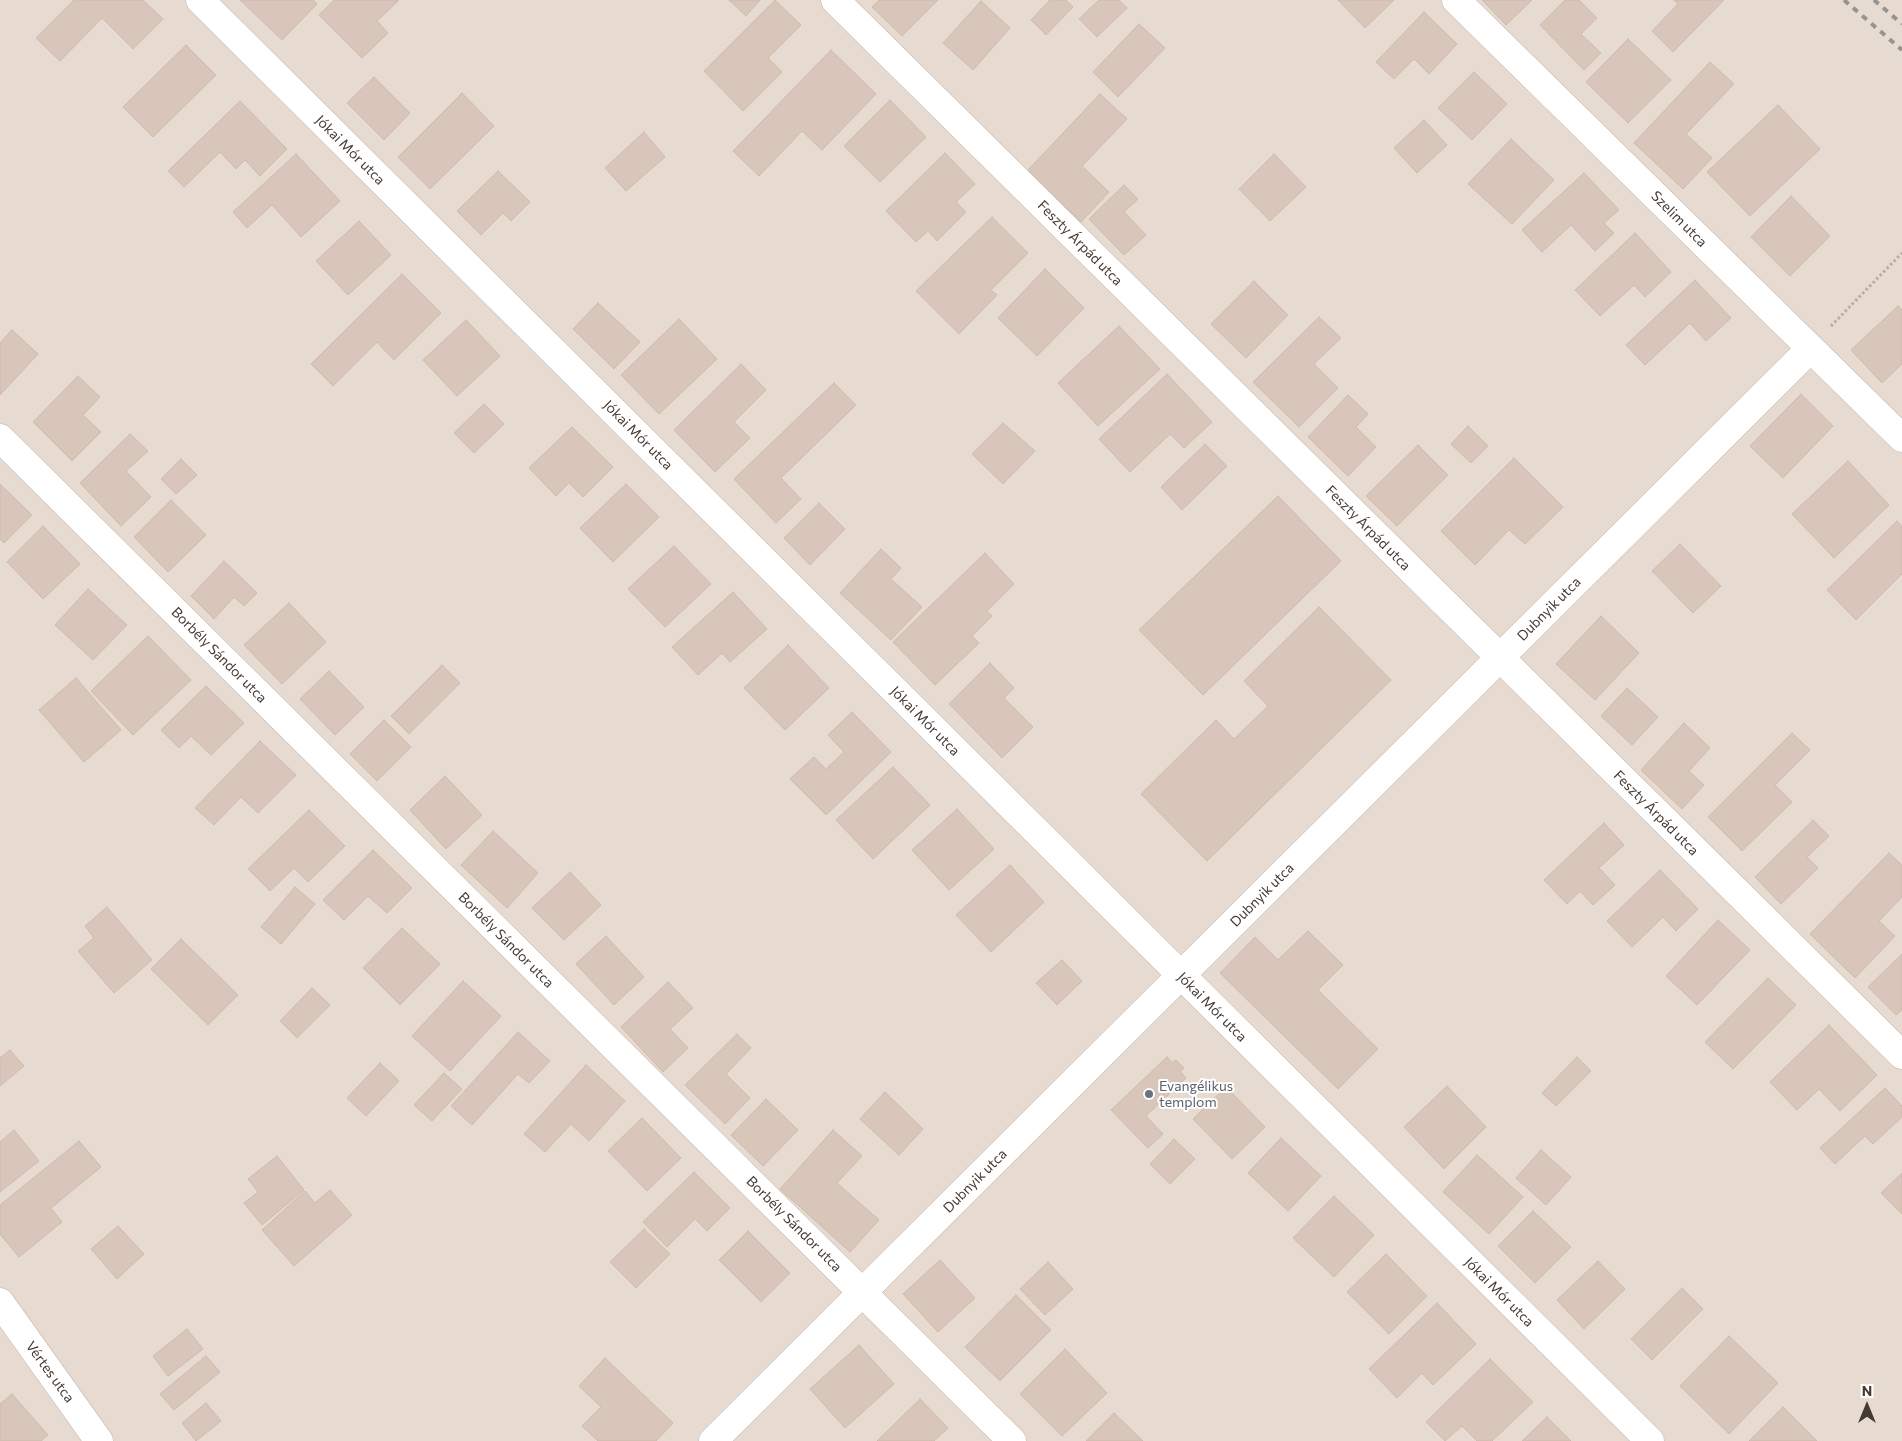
<!DOCTYPE html>
<html>
<head>
<meta charset="utf-8">
<style>
	body { margin:0 }
	#map { position:relative; width:1902px; height:1441px; overflow:hidden; background:#f3ebe3; font-family:Commissioner,sans-serif }
	canvas { display:block }
	.north { position:absolute; left:1842px; top:1381px; width:50px; height:50px; -webkit-text-stroke:4px #fff; paint-order:stroke; rotate:0deg; font-size:14px; font-weight:700; line-height:20px; text-align:center; color:#453a33 }
	.north::after { content:''; display:block; margin:auto; width:18px; height:22px; background:#453a33; clip-path:polygon(50% 0,100% 100%,50% 72%,0 100%) }
</style>
</head>
<body>
<div id="map">
<canvas width="1902" height="1441"></canvas>
<div class="north">N</div>
</div>
<script>
const ctx = document.querySelector('canvas').getContext('2d');
ctx.lineJoin = 'round';
function fill(path, color) { ctx.fillStyle = color; ctx.fill(path, 'evenodd'); }
const toPath = rows => new Path2D(rows.map(r => 'M' + r).join(''));
function stroke(path, color, width, dash) { ctx.strokeStyle = color; ctx.lineWidth = width; ctx.lineCap = dash ? 'butt' : 'round'; ctx.setLineDash(dash || []); ctx.stroke(path); }
function drawText(font, color, halo, rows, align = 'center') {
  ctx.font = font + ' Commissioner,sans-serif'; ctx.lineWidth = 4; ctx.setLineDash([]); ctx.textBaseline = 'middle'; ctx.strokeStyle = halo; ctx.fillStyle = color; for (const [text, x, y, turn = 0] of rows) {
    ctx.save(); ctx.translate(x, y); ctx.rotate((+turn || 0) * Math.PI / 180); ctx.textAlign = isNaN(turn) ? turn : align; if (halo) ctx.strokeText(text, 0, 0); ctx.fillText(text, 0, 0); ctx.restore();
  }
}
const residential = toPath([
	[0,0,1902,0,1902,1441,0,1441]
]);
const building = toPath([
	[74,0,143,0,163,19,133,49,102,18,60,61,36,38,74,0],
	[240,0,313,0,317,4,282,40,240,0],
	[334,0,399,0,377,21,388,33,362,58,319,15,334,0],
	[729,0,760,0,746,16,729,0],
	[775,0,801,25,768,58,782,72,743,111,704,71,775,0],
	[879,0,938,0,902,36,872,7,879,0],
	[1050,0,1066,0,1073,7,1046,35,1031,20,1050,0],
	[1099,0,1119,0,1127,8,1097,37,1079,19,1099,0],
	[1338,0,1394,0,1365,28,1338,0],
	[1482,0,1532,0,1506,25,1482,0],
	[1565,0,1579,0,1597,18,1581,34,1601,53,1584,70,1540,25,1565,0],
	[1674,0,1724,0,1673,52,1652,31,1678,4,1674,0],
	[981,1,1010,28,973,70,943,43,981,1],
	[1424,12,1457,44,1429,74,1414,59,1394,79,1376,62,1424,12],
	[1139,24,1165,48,1118,97,1093,72,1139,24],
	[1628,39,1671,80,1628,123,1586,82,1628,39],
	[186,45,216,75,153,137,123,107,186,45],
	[831,50,876,94,822,150,802,131,759,176,733,151,831,50],
	[1710,62,1734,84,1686,134,1712,158,1683,189,1634,143,1710,62],
	[1474,72,1507,104,1472,140,1438,108,1474,72],
	[374,77,410,113,384,140,347,103,374,77],
	[462,93,494,126,430,189,398,157,462,93],
	[1100,94,1127,119,1082,166,1109,192,1081,222,1027,171,1100,94],
	[890,100,926,137,880,182,844,146,890,100],
	[240,101,287,149,260,176,245,160,236,169,220,152,184,187,168,171,240,101],
	[1778,105,1820,149,1750,216,1707,172,1778,105],
	[1424,120,1447,145,1417,173,1394,148,1424,120],
	[644,132,665,157,626,191,605,168,644,132],
	[1511,139,1554,180,1512,224,1468,184,1511,139],
	[945,153,975,184,956,202,966,212,937,241,928,231,916,242,886,211,945,153],
	[296,154,340,201,301,237,272,205,247,228,233,212,296,154],
	[1274,154,1306,187,1270,221,1239,189,1274,154],
	[498,171,530,202,511,221,503,213,481,235,457,211,498,171],
	[1584,173,1619,210,1604,223,1614,233,1595,251,1571,225,1542,252,1522,230,1584,173],
	[1124,185,1138,199,1124,212,1146,235,1124,255,1089,219,1124,185],
	[1791,196,1830,236,1790,276,1751,237,1791,196],
	[992,217,1028,253,991,290,997,295,959,334,916,291,992,217],
	[359,221,391,255,348,295,316,261,359,221],
	[1635,233,1671,272,1645,297,1634,285,1600,316,1575,290,1635,233],
	[1045,269,1084,308,1037,356,998,318,1045,269],
	[402,274,441,313,394,360,377,342,333,386,311,364,402,274],
	[1695,280,1731,318,1706,341,1690,323,1645,365,1626,345,1695,280],
	[1254,281,1288,315,1246,358,1211,324,1254,281],
	[598,303,640,342,614,369,573,329,598,303],
	[1898,306,1902,310,1902,364,1882,383,1851,350,1898,306],
	[1319,317,1341,338,1314,364,1338,388,1299,427,1253,382,1319,317],
	[679,319,717,359,659,414,621,375,679,319],
	[466,320,500,356,457,396,423,360,466,320],
	[1119,326,1160,369,1098,426,1058,383,1119,326],
	[12,330,38,354,0,395,0,343,12,330],
	[741,364,766,390,734,422,750,438,715,472,674,430,741,364],
	[1167,374,1212,422,1184,448,1170,434,1130,472,1099,439,1167,374],
	[78,376,100,397,83,415,101,432,72,461,33,422,78,376],
	[834,383,856,405,781,478,801,499,776,523,734,479,834,383],
	[1801,394,1833,426,1783,478,1750,446,1801,394],
	[1348,395,1368,414,1356,427,1376,447,1348,476,1308,437,1348,395],
	[484,404,504,424,474,453,454,433,484,404],
	[1003,423,1035,451,1003,484,972,454,1003,423],
	[1468,426,1488,446,1471,463,1451,444,1468,426],
	[572,427,613,467,583,497,569,483,556,496,529,468,572,427],
	[130,434,148,451,126,471,151,497,121,526,80,483,130,434],
	[1205,444,1227,466,1182,510,1161,487,1205,444],
	[1418,445,1448,475,1397,526,1366,496,1418,445],
	[1514,458,1563,507,1525,544,1509,530,1475,565,1441,531,1514,458],
	[181,459,197,475,176,494,161,479,181,459],
	[1848,461,1889,505,1834,558,1792,514,1848,461],
	[0,484,32,515,4,543,0,539,0,484],
	[626,484,659,517,613,562,580,528,626,484],
	[1278,496,1341,561,1203,695,1139,630,1278,496],
	[171,500,206,535,168,572,134,537,171,500],
	[819,503,845,529,810,565,784,538,819,503],
	[1897,521,1902,526,1902,574,1856,620,1827,590,1897,521],
	[43,526,80,564,43,599,7,562,43,526],
	[1680,544,1721,586,1693,613,1652,571,1680,544],
	[674,546,711,584,665,627,628,589,674,546],
	[881,549,901,568,891,579,922,607,891,640,840,593,881,549],
	[985,553,1014,584,987,611,992,616,972,636,979,643,935,685,893,642,985,553],
	[224,561,257,593,244,606,234,597,214,619,191,596,224,561],
	[88,589,127,625,93,660,55,625,88,589],
	[733,592,767,629,730,662,722,653,698,675,672,647,733,592],
	[289,603,326,642,282,684,244,645,289,603],
	[1319,607,1391,680,1207,861,1141,794,1216,720,1234,739,1268,706,1244,681,1319,607],
	[1601,616,1639,653,1595,700,1556,664,1601,616],
	[148,636,191,680,133,735,91,691,148,636],
	[788,645,829,688,785,730,744,688,788,645],
	[990,663,1014,688,1004,698,1033,727,1002,758,949,704,990,663],
	[442,665,460,683,409,734,391,716,442,665],
	[329,671,364,707,335,735,300,699,329,671],
	[76,678,121,730,84,762,39,710,76,678],
	[206,686,244,723,211,755,191,736,179,748,161,730,206,686],
	[1627,688,1658,717,1632,745,1601,716,1627,688],
	[852,712,891,752,826,815,790,779,814,757,826,769,844,752,828,735,852,712],
	[384,720,411,747,377,781,350,754,384,720],
	[1684,723,1710,748,1689,771,1704,785,1682,809,1641,770,1684,723],
	[1792,733,1810,750,1775,785,1792,802,1742,851,1708,817,1792,733],
	[260,741,296,775,258,813,241,797,214,825,195,808,260,741],
	[893,767,930,805,873,859,836,820,893,767],
	[445,776,482,815,446,849,410,810,445,776],
	[957,809,994,849,949,890,912,850,957,809],
	[309,810,345,846,308,882,294,868,270,891,248,869,309,810],
	[1813,820,1829,836,1807,857,1818,868,1781,904,1755,877,1813,820],
	[1604,823,1624,845,1599,868,1615,885,1593,905,1580,891,1567,904,1544,880,1604,823],
	[493,831,538,873,507,908,461,865,493,831],
	[373,850,412,888,387,913,368,896,344,920,323,900,373,850],
	[1889,853,1902,865,1902,897,1879,921,1895,936,1855,978,1810,934,1889,853],
	[1010,865,1044,902,991,952,956,915,1010,865],
	[1660,870,1698,909,1676,931,1663,917,1632,947,1607,921,1660,870],
	[570,872,601,905,564,940,532,908,570,872],
	[295,887,315,904,281,944,261,927,295,887],
	[107,907,152,960,114,993,78,951,94,938,85,926,107,907],
	[1718,920,1750,950,1697,1005,1666,976,1718,920],
	[402,928,440,964,400,1005,363,968,402,928],
	[1308,931,1343,965,1318,990,1378,1049,1338,1089,1220,973,1255,937,1278,960,1308,931],
	[606,936,644,977,614,1005,576,964,606,936],
	[181,939,238,995,208,1025,151,969,181,939],
	[1902,954,1902,1010,1896,1015,1868,987,1902,954],
	[1062,960,1082,981,1057,1005,1036,983,1062,960],
	[1768,978,1796,1005,1733,1069,1705,1042,1768,978],
	[463,981,501,1016,450,1071,412,1036,463,981],
	[668,982,693,1008,670,1029,688,1048,663,1072,621,1027,668,982],
	[312,988,330,1005,297,1038,280,1021,312,988],
	[1829,1025,1877,1075,1840,1111,1819,1089,1797,1110,1770,1082,1829,1025],
	[518,1032,550,1061,529,1083,518,1074,472,1125,451,1106,518,1032],
	[737,1034,751,1048,726,1074,750,1098,725,1124,685,1085,737,1034],
	[10,1050,24,1066,0,1086,0,1058,10,1050],
	[1167,1057,1172,1063,1176,1060,1184,1068,1180,1071,1186,1078,1146,1116,1163,1134,1148,1148,1111,1110,1167,1057],
	[1577,1057,1591,1071,1556,1106,1542,1093,1577,1057],
	[380,1063,399,1081,366,1116,347,1098,380,1063],
	[586,1065,625,1101,589,1141,571,1124,545,1152,524,1134,586,1065],
	[444,1073,462,1089,432,1121,414,1105,444,1073],
	[1447,1086,1486,1127,1444,1169,1404,1127,1447,1086],
	[1226,1087,1265,1127,1232,1159,1193,1119,1226,1087],
	[1885,1088,1902,1106,1902,1117,1873,1144,1865,1136,1835,1164,1820,1148,1885,1088],
	[885,1092,923,1129,899,1155,860,1119,885,1092],
	[766,1099,798,1130,763,1166,731,1135,766,1099],
	[642,1118,681,1158,647,1191,608,1151,642,1118],
	[14,1130,39,1161,0,1192,0,1142,14,1130],
	[833,1130,862,1156,837,1183,879,1220,850,1252,780,1189,833,1130],
	[1281,1138,1321,1176,1288,1211,1248,1173,1281,1138],
	[1174,1139,1195,1159,1170,1184,1150,1164,1174,1139],
	[79,1141,101,1167,51,1208,62,1222,19,1257,0,1234,0,1205,79,1141],
	[1541,1150,1571,1177,1546,1205,1516,1178,1541,1150],
	[1477,1155,1523,1197,1489,1234,1443,1192,1477,1155],
	[277,1156,304,1190,262,1225,244,1203,258,1192,248,1179,277,1156],
	[694,1172,730,1208,707,1231,695,1219,667,1247,643,1222,694,1172],
	[1902,1173,1902,1214,1881,1193,1902,1173],
	[330,1190,352,1215,294,1266,262,1230,305,1191,315,1203,330,1190],
	[1334,1196,1374,1235,1334,1277,1293,1238,1334,1196],
	[1533,1211,1571,1247,1535,1283,1498,1246,1533,1211],
	[118,1226,144,1254,117,1279,91,1249,118,1226],
	[644,1229,670,1254,636,1288,610,1262,644,1229],
	[748,1231,790,1273,761,1302,719,1260,748,1231],
	[1386,1254,1427,1296,1389,1334,1347,1292,1386,1254],
	[940,1260,975,1298,938,1332,903,1294,940,1260],
	[1598,1261,1625,1289,1584,1329,1557,1300,1598,1261],
	[1048,1262,1073,1289,1045,1315,1020,1289,1048,1262],
	[1682,1288,1703,1309,1652,1360,1631,1339,1682,1288],
	[1016,1295,1051,1330,1000,1381,965,1347,1016,1295],
	[1437,1303,1476,1344,1433,1385,1422,1373,1397,1398,1369,1369,1437,1303],
	[187,1329,203,1349,168,1376,153,1356,187,1329],
	[1729,1336,1778,1383,1729,1434,1680,1386,1729,1336],
	[859,1345,894,1384,845,1428,810,1389,859,1345],
	[1065,1349,1107,1393,1062,1436,1020,1394,1065,1349],
	[206,1356,220,1372,174,1410,160,1394,206,1356],
	[605,1358,673,1423,656,1441,598,1441,582,1426,601,1407,579,1386,605,1358],
	[1490,1359,1533,1402,1492,1441,1477,1441,1462,1426,1445,1441,1426,1422,1490,1359],
	[12,1394,48,1435,41,1441,0,1441,0,1404,12,1394],
	[920,1399,948,1428,934,1441,877,1441,920,1399],
	[206,1403,221,1421,196,1441,182,1423,206,1403],
	[1783,1407,1817,1441,1749,1441,1783,1407],
	[1114,1413,1143,1441,1086,1441,1114,1413],
	[1547,1417,1571,1441,1522,1441,1547,1417]
]);
const path = toPath([
	[1831,326,1902,253]
]);
const minor = toPath([
	[200,0,1650,1441],
	[835,0,1902,1055],
	[1456,0,1902,438],
	[0,438,1012,1441],
	[0,1302,99,1441],
	[713,1441,1810,349]
]);
const rail = toPath([
	[1844,0,1902,50],
	[1874,0,1902,24]
]);
const markers = [
	[1149,1094,5,"#6b7280"]
];
const streetNames = [
	["Jókai Mór utca",350,150,45],
	["Szelim utca",1679,219,45],
	["Feszty Árpád utca",1080,243,45],
	["Jókai Mór utca",638,435,45],
	["Feszty Árpád utca",1368,528,45],
	["Dubnyik utca",1549,609,-45],
	["Borbély Sándor utca",219,655,45],
	["Jókai Mór utca",925,721,45],
	["Feszty Árpád utca",1656,813,45],
	["Dubnyik utca",1262,895,-45],
	["Borbély Sándor utca",506,940,45],
	["Jókai Mór utca",1212,1007,45],
	["Dubnyik utca",975,1181,-45],
	["Borbély Sándor utca",794,1224,45],
	["Jókai Mór utca",1499,1292,45],
	["Vértes utca",50,1372,54]
];
const worshipNames = [
	["Evangélikus",1159,1086],
	["templom",1159,1102]
];
fill(residential, '#e7dbd1');
fill(building, '#d8c6bb');
stroke(building, '#d0baab', 1);
stroke(minor, '#c2b3a8', 29);
stroke(path, '#c1a996', 3, [2.5, 2.5]);
stroke(minor, '#fff', 28);
stroke(rail, '#949494', 4, [6, 6]);
for (const [x, y, r, color] of markers) { const dot = new Path2D(); dot.arc(x, y, r, 0, 2 * Math.PI); ctx.fillStyle = color; ctx.fill(dot); stroke(dot, '#fff', 2); }
drawText('14px', '#453a33', '#fff', streetNames);
drawText('14px', '#5b616d', '#fff', worshipNames, 'left');
</script>
</body>
</html>
